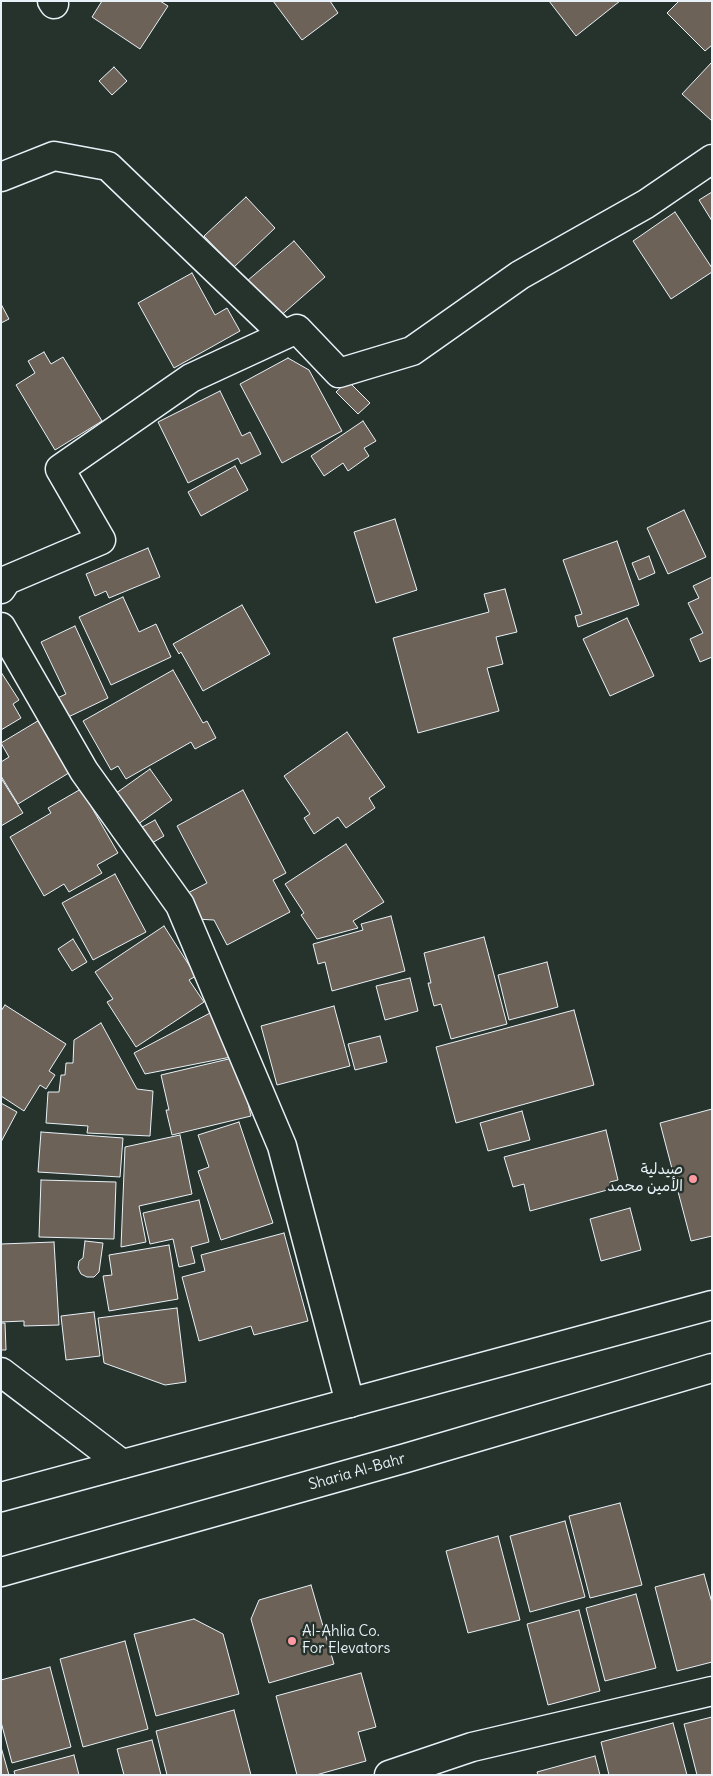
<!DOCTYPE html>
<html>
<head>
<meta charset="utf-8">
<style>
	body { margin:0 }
	#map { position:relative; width:713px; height:1776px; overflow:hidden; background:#26332d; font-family:Delius,sans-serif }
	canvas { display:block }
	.frame { position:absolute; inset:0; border:2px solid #e8f1f8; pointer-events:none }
</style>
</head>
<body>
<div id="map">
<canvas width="713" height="1776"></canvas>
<div class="frame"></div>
</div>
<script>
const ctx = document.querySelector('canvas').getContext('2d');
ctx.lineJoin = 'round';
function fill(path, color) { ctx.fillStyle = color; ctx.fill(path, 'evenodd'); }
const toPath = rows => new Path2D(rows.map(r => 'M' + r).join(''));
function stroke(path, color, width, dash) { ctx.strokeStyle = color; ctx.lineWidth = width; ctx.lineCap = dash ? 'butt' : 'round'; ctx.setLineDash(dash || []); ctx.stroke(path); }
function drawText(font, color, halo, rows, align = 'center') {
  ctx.font = font + ' Delius,"Playpen Sans Arabic",sans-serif'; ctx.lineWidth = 5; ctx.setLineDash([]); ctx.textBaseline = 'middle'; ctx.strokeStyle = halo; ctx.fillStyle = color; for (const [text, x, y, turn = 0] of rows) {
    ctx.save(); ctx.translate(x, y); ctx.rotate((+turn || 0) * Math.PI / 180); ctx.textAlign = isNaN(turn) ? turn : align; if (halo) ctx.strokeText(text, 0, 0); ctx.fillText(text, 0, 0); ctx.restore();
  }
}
const building = toPath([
	[102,1,160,1,168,6,140,49,92,17,102,1],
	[273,1,330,1,338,13,302,40,273,1],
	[549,1,620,1,576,36,549,1],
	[679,1,712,1,712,45,705,51,667,13,679,1],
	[712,62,712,121,682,94,712,62],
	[114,67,127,81,112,95,99,81,114,67],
	[712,192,712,221,699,200,712,192],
	[246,197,275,228,234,267,204,236,246,197],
	[675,212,712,268,712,272,671,299,633,241,675,212],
	[294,241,325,277,278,318,247,281,294,241],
	[192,273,215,315,227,308,240,331,174,368,138,303,192,273],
	[1,304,9,319,1,323,1,304],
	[44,352,51,364,63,357,102,421,55,450,16,385,35,373,28,361,44,352],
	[288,358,309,370,342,431,282,463,240,384,288,358],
	[348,381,370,403,358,414,336,392,348,381],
	[220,391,242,436,250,432,261,454,241,464,238,458,188,483,158,422,220,391],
	[363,421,376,441,364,448,369,456,348,471,343,463,324,476,311,456,363,421],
	[235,466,248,490,201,516,188,492,235,466],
	[684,510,706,557,668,574,647,528,684,510],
	[395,519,417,590,376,603,354,532,395,519],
	[617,541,639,605,578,627,575,616,582,614,563,560,617,541],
	[148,548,160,577,109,598,106,591,95,596,86,574,148,548],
	[649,556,655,573,639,580,632,563,649,556],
	[712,577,712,657,700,662,690,639,703,633,688,603,699,598,693,586,712,577],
	[505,589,517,632,496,637,503,664,487,668,499,711,418,733,393,638,489,612,484,594,505,589],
	[123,597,139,632,156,624,171,657,111,685,79,617,123,597],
	[242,605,270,654,203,691,181,652,179,654,173,644,242,605],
	[627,618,654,676,610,696,583,639,627,618],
	[75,626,108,698,62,720,53,700,66,694,41,642,75,626],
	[173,670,203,723,207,721,216,738,195,749,191,742,126,779,118,766,111,770,83,721,173,670],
	[1,672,19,700,13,704,21,718,1,730,1,672],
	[41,719,72,771,18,804,1,776,1,762,9,757,1,743,41,719],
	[347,732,385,787,369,798,375,808,346,828,338,817,314,834,304,818,310,814,284,776,347,732],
	[150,769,172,800,134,827,112,796,150,769],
	[1,778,23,813,1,826,1,778],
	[81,789,118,853,97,865,102,873,69,892,64,884,44,896,10,837,51,813,48,808,81,789],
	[243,790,286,873,273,880,290,912,227,945,214,920,196,919,184,895,207,883,177,826,243,790],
	[155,820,164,836,145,847,135,831,155,820],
	[346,844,384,902,353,921,358,928,317,939,301,915,304,913,285,884,346,844],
	[115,874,146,932,93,960,62,903,115,874],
	[391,916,405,971,332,991,325,962,318,964,313,944,363,930,361,924,391,916],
	[164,926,196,976,189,980,204,1002,136,1047,107,1002,113,999,95,972,164,926],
	[484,937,507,1024,451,1039,441,1004,434,1006,428,983,431,983,424,953,484,937],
	[73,939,87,962,72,971,58,949,73,939],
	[547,962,558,1007,509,1020,498,975,547,962],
	[410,978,418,1011,385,1020,376,986,410,978],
	[5,1005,66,1044,49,1071,55,1075,46,1089,40,1085,24,1111,1,1096,1,1011,5,1005],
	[334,1006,350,1066,277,1085,261,1026,334,1006],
	[574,1010,594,1085,456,1123,436,1047,574,1010],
	[212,1012,236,1056,145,1074,134,1053,212,1012],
	[101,1023,137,1089,153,1091,150,1136,87,1133,88,1126,46,1123,48,1092,59,1092,61,1075,65,1075,66,1063,73,1063,74,1040,101,1023],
	[380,1036,387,1062,355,1070,348,1044,380,1036],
	[237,1057,251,1116,172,1135,166,1110,169,1110,161,1075,237,1057],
	[1,1103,17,1112,1,1142,1,1103],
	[712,1109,712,1236,691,1241,660,1123,712,1109],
	[522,1111,530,1140,488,1151,480,1123,522,1111],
	[239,1122,273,1223,221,1240,198,1171,209,1167,198,1135,239,1122],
	[606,1130,618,1180,610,1182,611,1189,530,1211,524,1184,513,1187,504,1157,606,1130],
	[41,1132,123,1138,120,1177,38,1172,41,1132],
	[180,1135,192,1194,139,1206,146,1242,121,1247,125,1147,180,1135],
	[41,1180,116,1182,114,1239,39,1237,41,1180],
	[199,1200,209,1242,191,1247,195,1263,179,1267,173,1239,150,1244,143,1213,199,1200],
	[630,1208,641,1250,601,1261,590,1219,630,1208],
	[284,1233,308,1321,254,1335,251,1326,199,1341,182,1277,205,1271,201,1255,284,1233],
	[85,1241,103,1243,99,1272,94,1277,87,1277,81,1274,78,1268,79,1261,83,1258,85,1241],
	[54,1242,59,1325,24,1326,24,1321,1,1322,1,1244,54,1242],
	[169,1245,178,1299,109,1311,103,1276,112,1275,109,1255,169,1245],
	[177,1308,186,1382,165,1385,104,1363,98,1318,177,1308],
	[94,1312,100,1356,66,1360,61,1316,94,1312],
	[1,1323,5,1323,6,1350,1,1350,1,1323],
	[620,1503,642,1585,590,1598,569,1516,620,1503],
	[565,1521,585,1597,530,1612,510,1536,565,1521],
	[498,1536,520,1620,468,1633,446,1551,498,1536],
	[704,1574,712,1603,712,1662,677,1671,655,1587,704,1574],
	[311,1585,334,1664,269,1683,251,1619,259,1600,311,1585],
	[636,1594,656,1668,605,1681,586,1608,636,1594],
	[579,1610,600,1691,548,1705,527,1624,579,1610],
	[194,1619,223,1634,239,1694,156,1716,134,1634,194,1619],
	[125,1641,148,1729,83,1747,60,1659,125,1641],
	[50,1667,71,1747,12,1763,1,1722,1,1680,50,1667],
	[361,1673,376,1727,358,1732,366,1761,316,1775,297,1775,276,1696,361,1673],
	[234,1710,251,1775,167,1775,156,1731,234,1710],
	[712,1717,712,1775,697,1775,684,1724,712,1717],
	[673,1723,687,1775,609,1775,601,1742,673,1723],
	[152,1740,161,1775,124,1775,117,1749,152,1740],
	[1,1747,9,1775,1,1775,1,1747],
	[74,1755,79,1775,15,1775,14,1771,74,1755],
	[595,1756,600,1775,538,1775,537,1772,595,1756]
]);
const minor = toPath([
	[52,1,54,4],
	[1,177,54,156,108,166,284,335],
	[1,589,7,580,101,540,60,469,191,378,297,329,339,373,412,351,520,275,646,204,712,159],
	[1,627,84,771,180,905,282,1146,350,1403],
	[1,1372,122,1464],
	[389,1775,472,1747,712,1691]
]);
const secondary = toPath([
	[1,1497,712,1305],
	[1,1572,406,1458,712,1368]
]);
const markers = [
	[693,1179,5,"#ff9aa2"],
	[292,1641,5,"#ff9aa2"]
];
const poiNames = [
	["صيدلية",683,1170],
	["الأمين محمد",683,1187],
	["Al-Ahlia Co.",302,1632,"left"],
	["For Elevators",302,1649,"left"]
];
const streetNames = [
	["Sharia Al-Bahr",357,1472,-16]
];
fill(building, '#6d6258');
stroke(building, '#e8f1f8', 1);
stroke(minor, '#e8f1f8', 31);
stroke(secondary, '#e8f1f8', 31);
stroke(minor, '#26332d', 28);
stroke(secondary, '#26332d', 28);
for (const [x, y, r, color] of markers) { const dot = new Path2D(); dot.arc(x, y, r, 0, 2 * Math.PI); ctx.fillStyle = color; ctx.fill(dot); stroke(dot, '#26332d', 2); }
drawText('15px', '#e8f1f8', '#26332d', poiNames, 'right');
drawText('15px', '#e8f1f8', '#26332d', streetNames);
</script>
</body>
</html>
